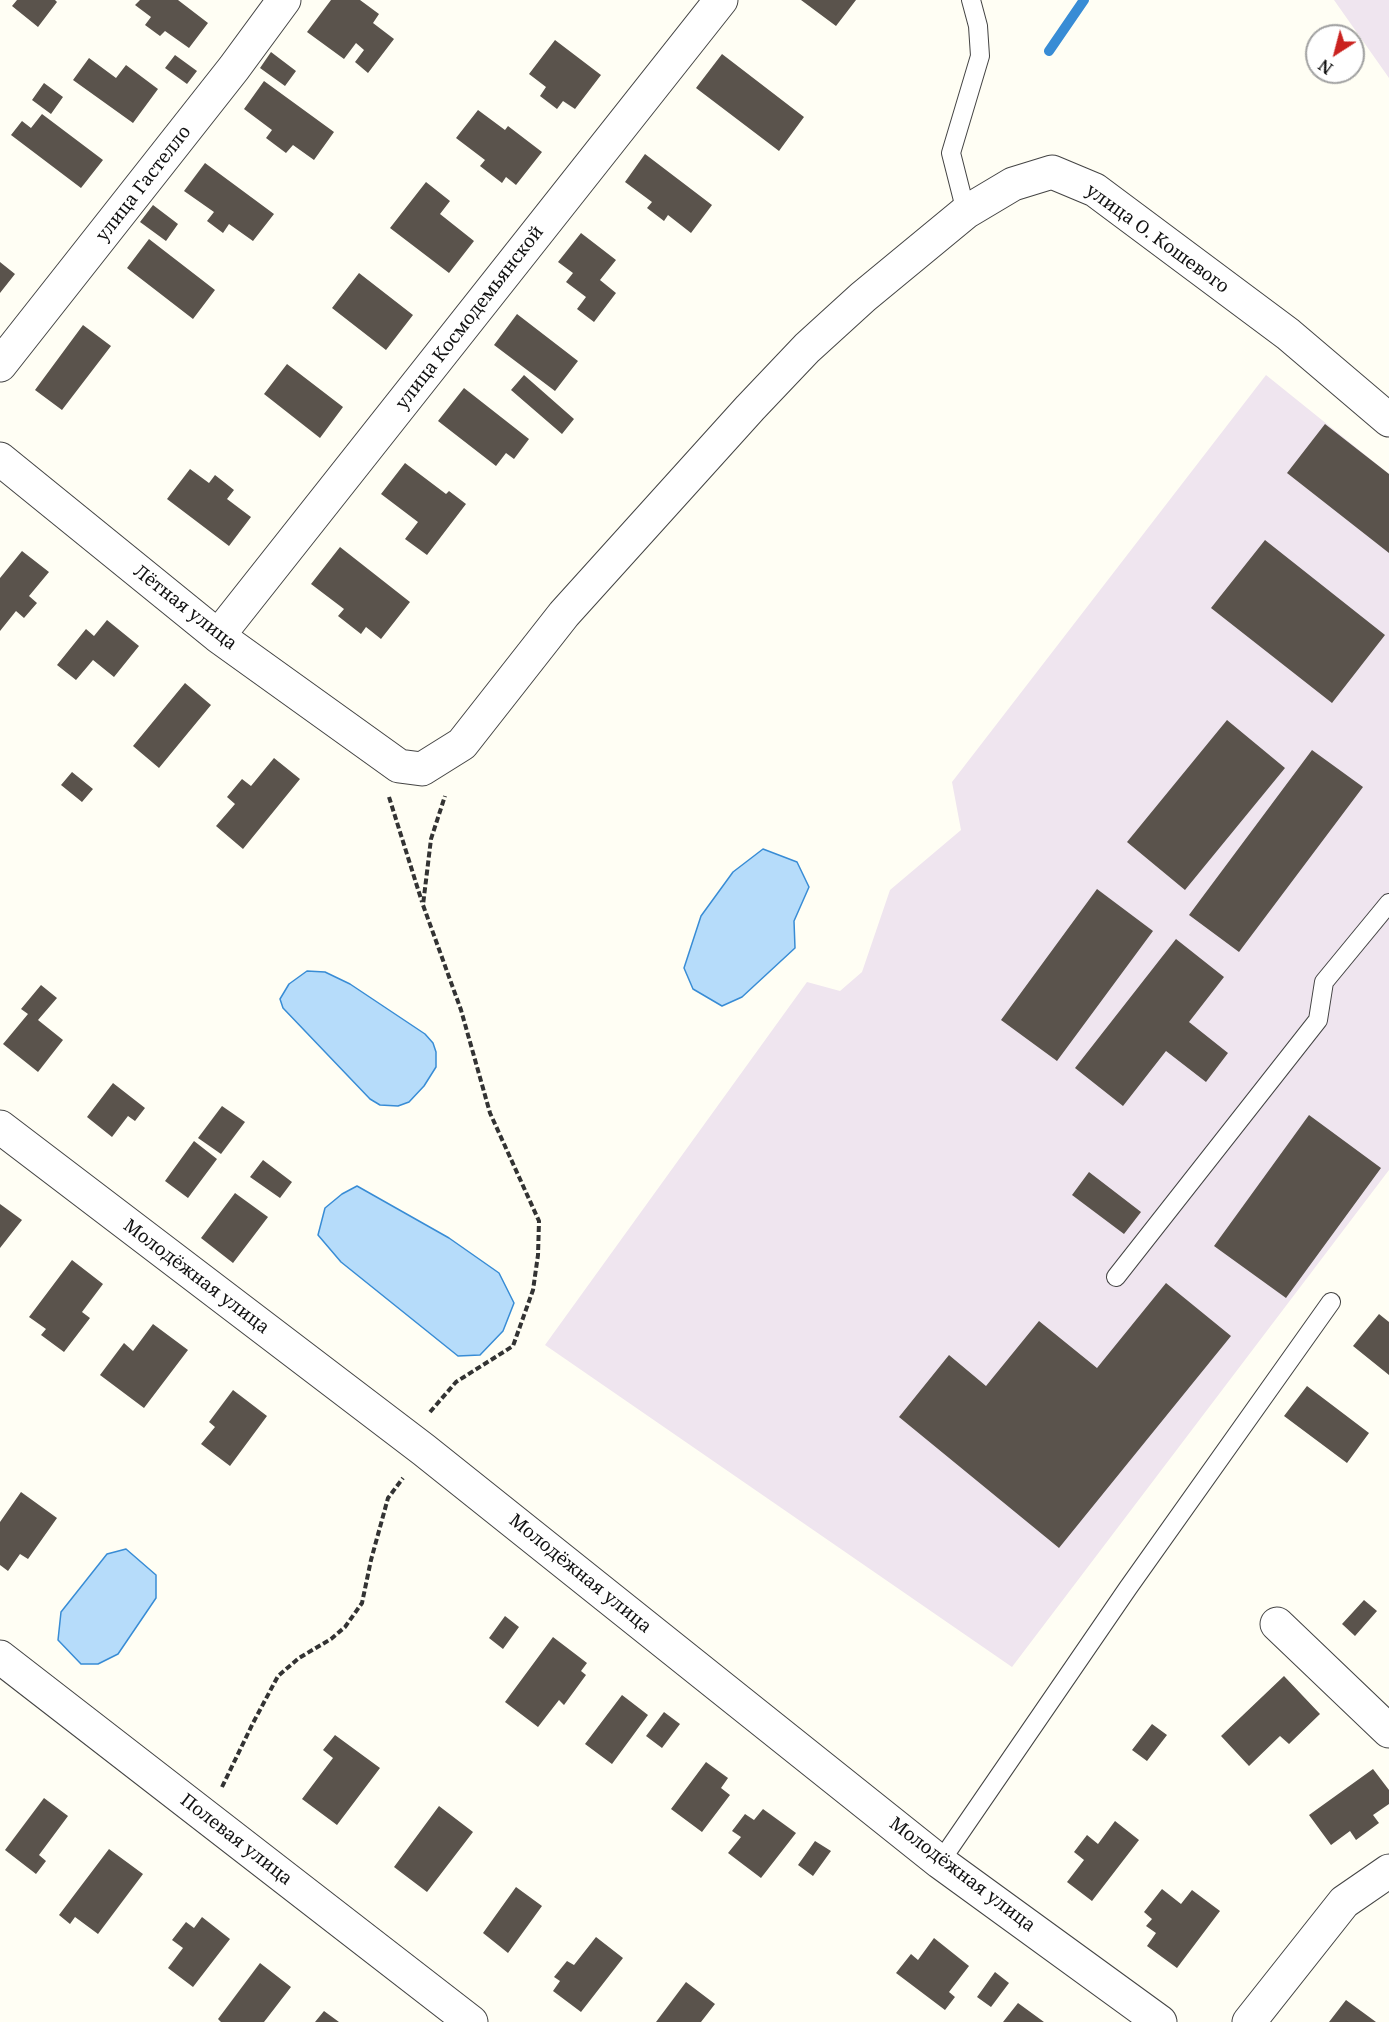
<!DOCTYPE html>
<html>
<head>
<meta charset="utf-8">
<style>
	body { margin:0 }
	#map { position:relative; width:1389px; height:2022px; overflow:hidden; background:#fffef4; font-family:"Noto Serif",serif }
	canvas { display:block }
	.north { position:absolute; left:1305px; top:24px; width:60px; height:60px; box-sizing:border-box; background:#fff; border:2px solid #a0a0a0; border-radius:50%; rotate:216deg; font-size:16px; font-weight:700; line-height:24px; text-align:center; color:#111 }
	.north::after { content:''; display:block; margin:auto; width:21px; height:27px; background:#ca221f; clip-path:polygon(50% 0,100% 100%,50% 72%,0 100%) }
</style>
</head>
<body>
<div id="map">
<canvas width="1389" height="2022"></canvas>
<div class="north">N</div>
</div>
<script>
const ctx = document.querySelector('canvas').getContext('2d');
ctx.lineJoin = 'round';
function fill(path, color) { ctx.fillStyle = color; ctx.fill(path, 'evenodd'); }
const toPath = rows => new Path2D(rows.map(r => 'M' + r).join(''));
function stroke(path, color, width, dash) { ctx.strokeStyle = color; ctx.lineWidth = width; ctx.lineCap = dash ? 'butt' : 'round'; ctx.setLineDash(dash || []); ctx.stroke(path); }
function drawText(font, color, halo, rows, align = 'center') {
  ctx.font = font + ' "Noto Serif",serif'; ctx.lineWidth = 6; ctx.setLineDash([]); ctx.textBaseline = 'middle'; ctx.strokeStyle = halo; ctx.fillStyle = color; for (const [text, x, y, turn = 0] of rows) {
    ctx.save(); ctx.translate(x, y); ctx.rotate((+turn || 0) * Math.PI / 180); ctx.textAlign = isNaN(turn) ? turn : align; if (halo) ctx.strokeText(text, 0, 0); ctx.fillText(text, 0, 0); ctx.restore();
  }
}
const industrial = toPath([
	[1334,0,1389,0,1389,78],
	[1266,375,1389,474,1389,1170,1012,1667,545,1345,807,982,840,991,862,972,890,890,961,830,952,782]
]);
const water = toPath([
	[763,849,797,862,809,887,794,921,795,948,742,997,722,1006,693,989,684,968,701,916,733,872,763,849],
	[307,971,325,972,350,984,425,1034,433,1043,436,1052,436,1067,424,1086,409,1102,398,1106,380,1105,370,1099,283,1008,280,999,289,984,307,971],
	[357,1186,449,1238,499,1273,514,1303,503,1331,480,1355,458,1356,341,1262,318,1235,325,1208,342,1194,357,1186],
	[126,1549,156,1575,156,1598,118,1654,98,1664,81,1664,58,1640,61,1612,107,1554,126,1549]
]);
const stream = toPath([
	[1049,51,1084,0]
]);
const building = toPath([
	[17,0,55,0,57,2,38,27,12,6],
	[140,0,178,0,208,23,189,48,165,31,160,36,145,25,151,17,135,5],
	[331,0,360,0,379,14,373,23,394,39,368,73,355,62,364,50,356,43,344,59,307,32],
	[801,0,856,0,836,26],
	[555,40,601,75,575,109,563,101,557,109,540,96,546,87,529,74],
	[271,52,296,71,285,86,260,68],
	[722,54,804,117,779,151,696,88],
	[175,55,197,71,187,84,165,68],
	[89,58,116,78,126,65,158,89,133,123,73,80],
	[264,81,334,132,314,160,293,145,286,153,266,138,272,130,244,109],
	[44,83,63,97,51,114,32,100],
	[478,110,505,130,508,126,542,152,516,185,506,177,502,183,480,166,485,160,456,138],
	[42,114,103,160,81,188,11,135,22,121,31,128],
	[645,154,712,205,691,233,668,215,664,221,647,208,652,202,625,182],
	[205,163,274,214,253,241,229,224,223,233,207,221,214,212,184,191],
	[426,182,450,201,440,214,474,241,449,273,390,228],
	[153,205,178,224,166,241,140,222],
	[581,233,616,260,600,280,616,293,594,322,577,309,586,297,566,282,573,273,558,262],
	[149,239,215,290,193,319,127,268],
	[0,262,15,274,0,293],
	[359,273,413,315,386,350,332,308],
	[517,314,578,361,555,391,494,345],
	[83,325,111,346,62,410,35,390],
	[287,364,343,407,320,438,264,394],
	[524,375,574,419,562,434,511,390],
	[464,388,529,439,514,459,506,453,496,466,438,421],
	[1325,424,1389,474,1389,553,1287,473],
	[405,463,446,494,449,491,466,504,427,555,405,539,418,522,381,494],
	[190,469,209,483,215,475,234,490,227,499,251,517,229,546,167,499],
	[1265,540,1385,635,1332,703,1211,608],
	[340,547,410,602,381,639,366,627,361,634,338,616,344,609,311,584],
	[22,551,49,572,29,596,37,603,24,618,16,611,0,631,0,578],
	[107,620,139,646,114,677,93,660,76,680,57,665,86,629,94,636],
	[185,683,211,705,159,768,133,746],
	[1227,720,1285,768,1185,890,1127,842],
	[1312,750,1363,787,1239,952,1189,915],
	[274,758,300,779,243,849,216,826,235,804,227,797,242,779,251,786],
	[72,772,93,789,82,802,61,785],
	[1097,889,1153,931,1057,1061,1001,1020],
	[1176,939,1224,977,1189,1022,1228,1053,1206,1082,1166,1051,1123,1106,1075,1068],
	[41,985,57,998,38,1020,63,1040,38,1072,3,1044,28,1014,21,1009],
	[113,1083,145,1108,135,1121,128,1116,112,1137,87,1117],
	[222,1106,245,1122,221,1154,198,1138],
	[1309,1115,1381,1168,1286,1298,1214,1246],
	[194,1141,217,1159,188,1198,165,1181],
	[263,1160,292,1182,280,1198,250,1177],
	[1089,1172,1141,1212,1124,1234,1072,1195],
	[235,1193,268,1217,233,1263,201,1238],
	[0,1204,22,1220,0,1248],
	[72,1260,103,1284,82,1312,90,1318,64,1352,41,1335,46,1329,29,1317],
	[1166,1283,1231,1336,1059,1548,899,1417,949,1355,986,1386,1039,1321,1097,1368],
	[1379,1314,1389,1322,1389,1375,1353,1346],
	[153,1324,188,1350,144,1408,100,1375,124,1343,133,1351],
	[1307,1386,1369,1433,1347,1463,1284,1416],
	[233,1390,267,1416,230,1466,201,1444,215,1427,209,1422],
	[21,1492,57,1518,28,1559,20,1554,8,1571,0,1565,0,1522],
	[1364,1600,1377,1611,1355,1636,1342,1624],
	[505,1616,519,1627,503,1649,489,1638],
	[553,1637,587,1663,581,1671,586,1675,564,1705,559,1700,538,1727,505,1702],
	[1284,1676,1320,1714,1289,1744,1280,1736,1249,1766,1221,1736],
	[622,1695,648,1715,612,1764,585,1744],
	[664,1712,680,1724,662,1748,646,1736],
	[1152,1724,1167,1735,1147,1761,1132,1750],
	[335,1735,380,1768,337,1825,302,1799,333,1758,323,1750],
	[706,1762,728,1778,721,1788,730,1795,702,1832,671,1809],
	[1373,1769,1389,1790,1389,1804,1373,1815,1379,1823,1356,1840,1350,1831,1331,1845,1309,1815],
	[44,1798,68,1816,39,1855,46,1861,36,1874,5,1850],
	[439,1806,473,1832,427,1892,394,1867],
	[763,1809,796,1833,761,1878,728,1853,741,1837,732,1831,745,1814,754,1820],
	[1115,1821,1139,1840,1092,1901,1067,1882,1084,1860,1074,1852,1087,1835,1098,1844],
	[815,1841,831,1851,813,1876,798,1865],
	[109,1849,143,1874,98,1934,75,1917,70,1924,59,1915],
	[516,1887,542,1906,508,1953,483,1933],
	[1162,1889,1181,1904,1192,1890,1220,1911,1177,1968,1147,1946,1156,1933,1146,1926,1152,1919,1144,1912],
	[202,1917,230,1939,193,1987,168,1968,183,1948,172,1940,186,1922,194,1928],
	[596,1937,623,1958,581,2012,553,1991,560,1981,554,1977,567,1961,574,1965],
	[934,1938,969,1966,949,1992,955,1997,945,2010,896,1973,911,1954,918,1960],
	[260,1963,291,1987,264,2022,221,2022,218,2019],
	[995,1972,1009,1983,991,2007,977,1997],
	[686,1982,715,2004,701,2022,656,2022],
	[1346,2000,1376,2022,1329,2022],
	[1018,2003,1044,2022,1003,2022],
	[324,2011,339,2022,315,2022]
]);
const path = toPath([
	[389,797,422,902],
	[430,1412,456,1382,513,1346,533,1290,538,1255,539,1221,490,1113,461,1010,423,905,431,839,445,796],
	[222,1787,253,1723,278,1676,299,1658,331,1639,345,1627,362,1603,371,1560,388,1498,403,1478]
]);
const service = toPath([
	[966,212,951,153,980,56,978,26,971,0],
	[1116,1277,1318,1020,1324,982,1389,903],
	[940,1862,1128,1588,1331,1302]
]);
const minor = toPath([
	[0,365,234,68,284,0],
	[0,459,218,636,399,766,422,769,462,744,564,614,750,408,807,348,863,297,966,212,1013,184,1052,172,1095,190,1288,334,1389,420],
	[218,636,721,0],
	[0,1127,424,1450,940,1862,1160,2022],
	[1277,1624,1389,1731],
	[0,1657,471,2022],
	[1249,2022,1344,1902,1389,1871]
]);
const streetNames = [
	["улица Гастелло",144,184,-52],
	["улица О. Кошевого",1157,239,36],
	["улица Космодемьянской",470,318,-52],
	["Лётная улица",185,608,38],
	["Молодёжная улица",196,1277,37],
	["Молодёжная улица",580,1574,39],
	["Полевая улица",236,1840,38],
	["Молодёжная улица",962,1875,37]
];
fill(industrial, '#efe5ef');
fill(water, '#b6dcfa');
stroke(water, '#388cd5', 1.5);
stroke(stream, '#388cd5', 10);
fill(building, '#5a534c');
stroke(service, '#444', 20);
stroke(minor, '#444', 35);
stroke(path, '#333', 4, [6, 3]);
stroke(service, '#fff', 18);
stroke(minor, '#fff', 33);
drawText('18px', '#111', '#fff', streetNames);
</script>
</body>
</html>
